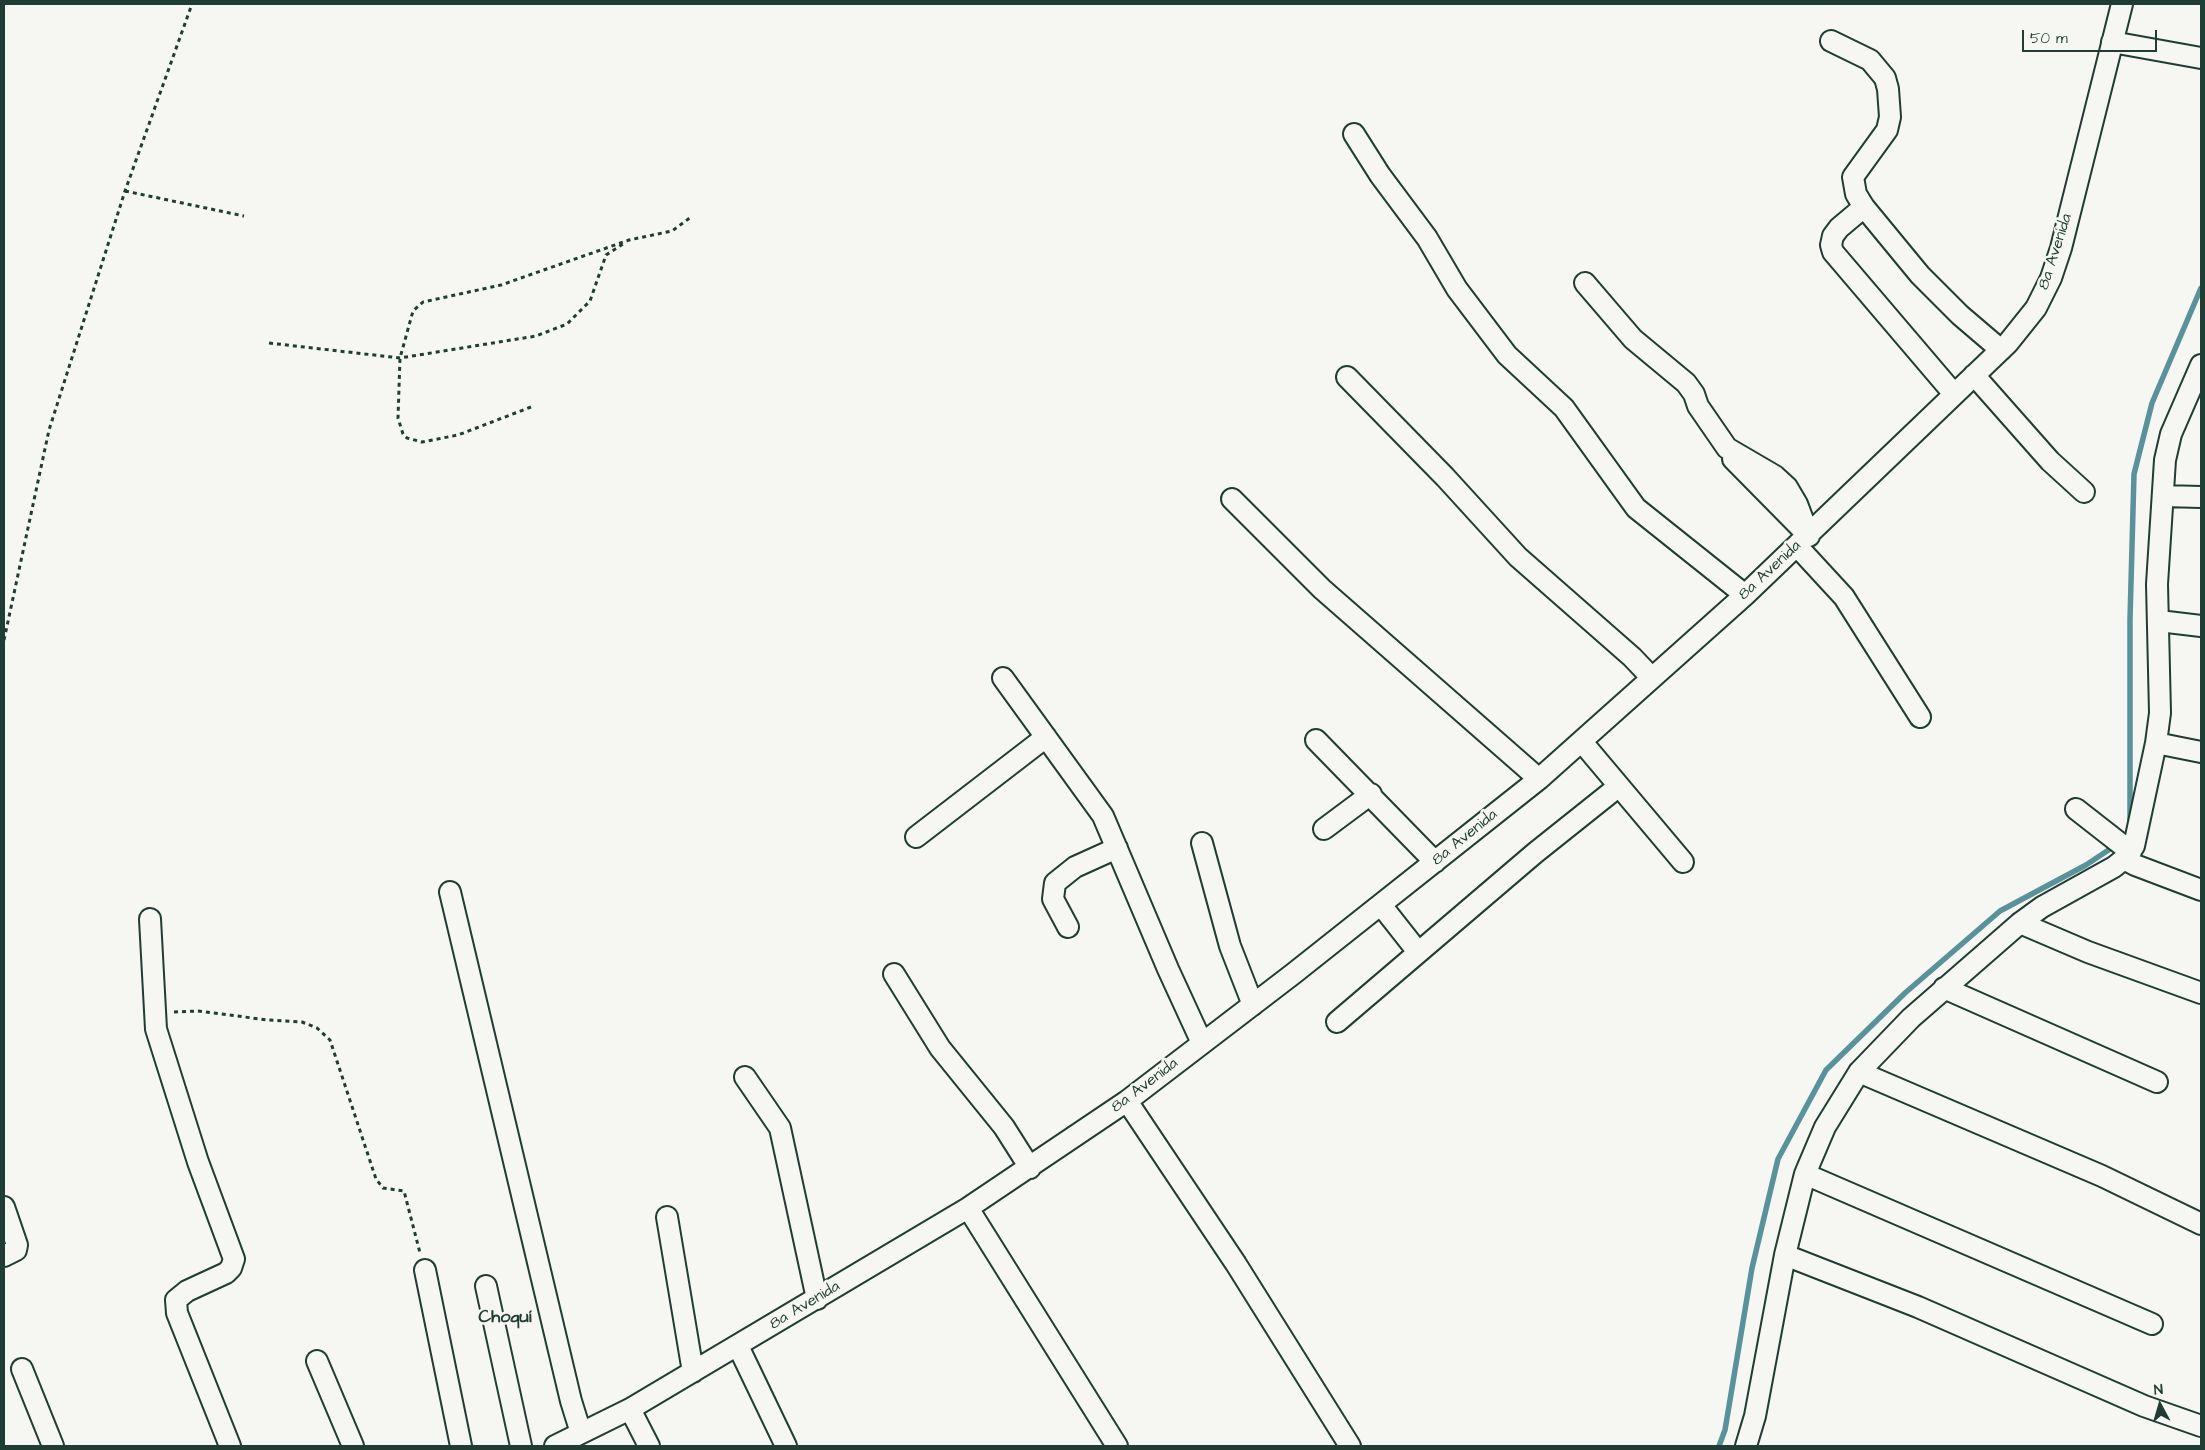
<!DOCTYPE html>
<html>
<head>
<meta charset="utf-8">
<style>
	body { margin:0 }
	#map { position:relative; width:2205px; height:1450px; overflow:hidden; background:#f6f6f2; font-family:"Architects Daughter",sans-serif }
	canvas { display:block }
	.frame { position:absolute; inset:0; border:5px solid #1f3d34; pointer-events:none }
	.north { position:absolute; left:2135px; top:1380px; width:50px; height:50px; -webkit-text-stroke:4px #f6f6f2; paint-order:stroke; rotate:354deg; font-size:14px; font-weight:700; line-height:20px; text-align:center; color:#1f3d34 }
	.north::after { content:''; display:block; margin:auto; width:18px; height:22px; background:#1f3d34; clip-path:polygon(50% 0,100% 100%,50% 72%,0 100%) }
	.scale { position:absolute; left:2022px; top:30px; width:135px; height:22px; box-sizing:border-box; border:2px solid #1f3d34; border-top:0; padding-left:6px; font-size:15px; line-height:18px; white-space:nowrap; color:#1f3d34; -webkit-text-stroke:4px #f6f6f2; paint-order:stroke }
</style>
</head>
<body>
<div id="map">
<canvas width="2205" height="1450"></canvas>
<div class="frame"></div>
<div class="north">N</div>
<div class="scale">50 m</div>
</div>
<script>
const ctx = document.querySelector('canvas').getContext('2d');
ctx.lineJoin = 'round';
const toPath = rows => new Path2D(rows.map(r => 'M' + r).join(''));
function stroke(path, color, width, dash) { ctx.strokeStyle = color; ctx.lineWidth = width; ctx.lineCap = dash ? 'butt' : 'round'; ctx.setLineDash(dash || []); ctx.stroke(path); }
function drawText(font, color, halo, rows, align = 'center') {
  ctx.font = font + ' "Architects Daughter",sans-serif'; ctx.lineWidth = 5; ctx.setLineDash([]); ctx.textBaseline = 'middle'; ctx.strokeStyle = halo; ctx.fillStyle = color; for (const [text, x, y, turn = 0] of rows) {
    ctx.save(); ctx.translate(x, y); ctx.rotate((+turn || 0) * Math.PI / 180); ctx.textAlign = isNaN(turn) ? turn : align; if (halo) ctx.strokeText(text, 0, 0); ctx.fillText(text, 0, 0); ctx.restore();
  }
}
const stream = toPath([
	[2130,821,2130,619,2134,474,2152,403,2201,288],
	[1719,1446,1725,1430,1752,1268,1778,1159,1826,1070,1905,993,2000,911,2086,865,2116,845]
]);
const path = toPath([
	[125,191,244,216],
	[269,343,400,358,536,336,567,324,590,301,606,255,623,244],
	[531,407,458,435,422,442,407,438,403,434,398,418,400,358,413,311,423,302,501,285,629,240,672,231,691,217],
	[4,640,49,430,125,191,192,4],
	[174,1012,198,1011,268,1020,302,1022,317,1028,330,1040,376,1179,383,1188,404,1191,420,1253]
]);
const minor = toPath([
	[1831,41,1870,60,1885,78,1888,89,1890,117,1887,130,1853,177,1856,194,1864,207,1920,275,1960,315,2001,350],
	[2112,42,2201,58],
	[1354,134,1380,175,1427,238,1457,289,1507,355,1564,408,1636,508,1745,595],
	[1864,207,1839,228,1833,236,1831,245,1833,252,1954,394],
	[1585,283,1633,339,1686,383,1694,394,1698,406,1727,448,1775,476,1787,487,1797,504,1809,536],
	[1974,375,2050,461,2084,492],
	[1347,377,1445,477,1518,557,1632,657,1652,678],
	[1733,459,1802,529],
	[2163,496,2201,497],
	[1232,499,1322,589,1539,779],
	[1797,546,1844,597,1920,717],
	[2159,621,2201,626],
	[1003,678,1103,816,1168,969,1202,1043],
	[1316,740,1435,862],
	[1582,742,1683,862],
	[2156,743,2201,752],
	[2076,809,2131,852],
	[1324,829,1371,794],
	[916,837,1046,737],
	[1202,843,1230,946,1253,1005],
	[2124,859,2135,865,2201,890],
	[450,892,571,1401,581,1433],
	[1381,905,1418,952],
	[150,919,156,1029,198,1162,234,1259,231,1268,226,1273,187,1291,176,1300,177,1313,230,1446],
	[2020,923,2088,952,2201,993],
	[1068,927,1053,899,1055,883,1075,867,1117,848],
	[894,974,940,1048,1004,1127,1030,1168],
	[1944,988,2157,1082],
	[1337,1022,1535,853,1619,786],
	[1859,1072,2102,1176,2201,1224],
	[745,1077,780,1128,817,1299],
	[1127,1101,1236,1264,1350,1446],
	[1805,1174,2152,1324],
	[4,1207,17,1245,16,1250,4,1256],
	[968,1208,1117,1446],
	[667,1217,693,1372],
	[1785,1255,1918,1307,2144,1406,2201,1426],
	[425,1270,461,1446],
	[486,1286,521,1446],
	[738,1346,786,1446],
	[317,1361,353,1446],
	[22,1369,53,1446],
	[630,1409,649,1446],
	[555,1446,630,1409,968,1208,1127,1101,1293,974,1539,779,1745,595,2008,343,2036,308,2051,278,2061,248,2122,4],
	[1746,1446,1755,1416,1785,1255,1805,1174,1825,1127,1859,1072,1911,1018,2020,923,2042,907,2114,867,2124,859,2134,846,2156,743,2160,713,2157,584,2165,460,2171,434,2201,365]
]);
const streetNames = [
	["8a Avenida",2056,252,-72],
	["8a Avenida",1770,571,-43],
	["8a Avenida",1465,838,-39],
	["8a Avenida",1145,1086,-37],
	["8a Avenida",805,1306,-31]
];
const neighbourhoodNames = [
	["Choquí",505,1318]
];
stroke(stream, '#59929b', 5.5);
stroke(minor, '#1f3d34', 24);
stroke(path, '#1f3d34', 3, [4, 4]);
stroke(minor, '#f6f6f2', 20);
drawText('16px', '#1f3d34', '#f6f6f2', streetNames);
drawText('bold 18px', '#1f3d34', '#f6f6f2', neighbourhoodNames);
</script>
</body>
</html>
